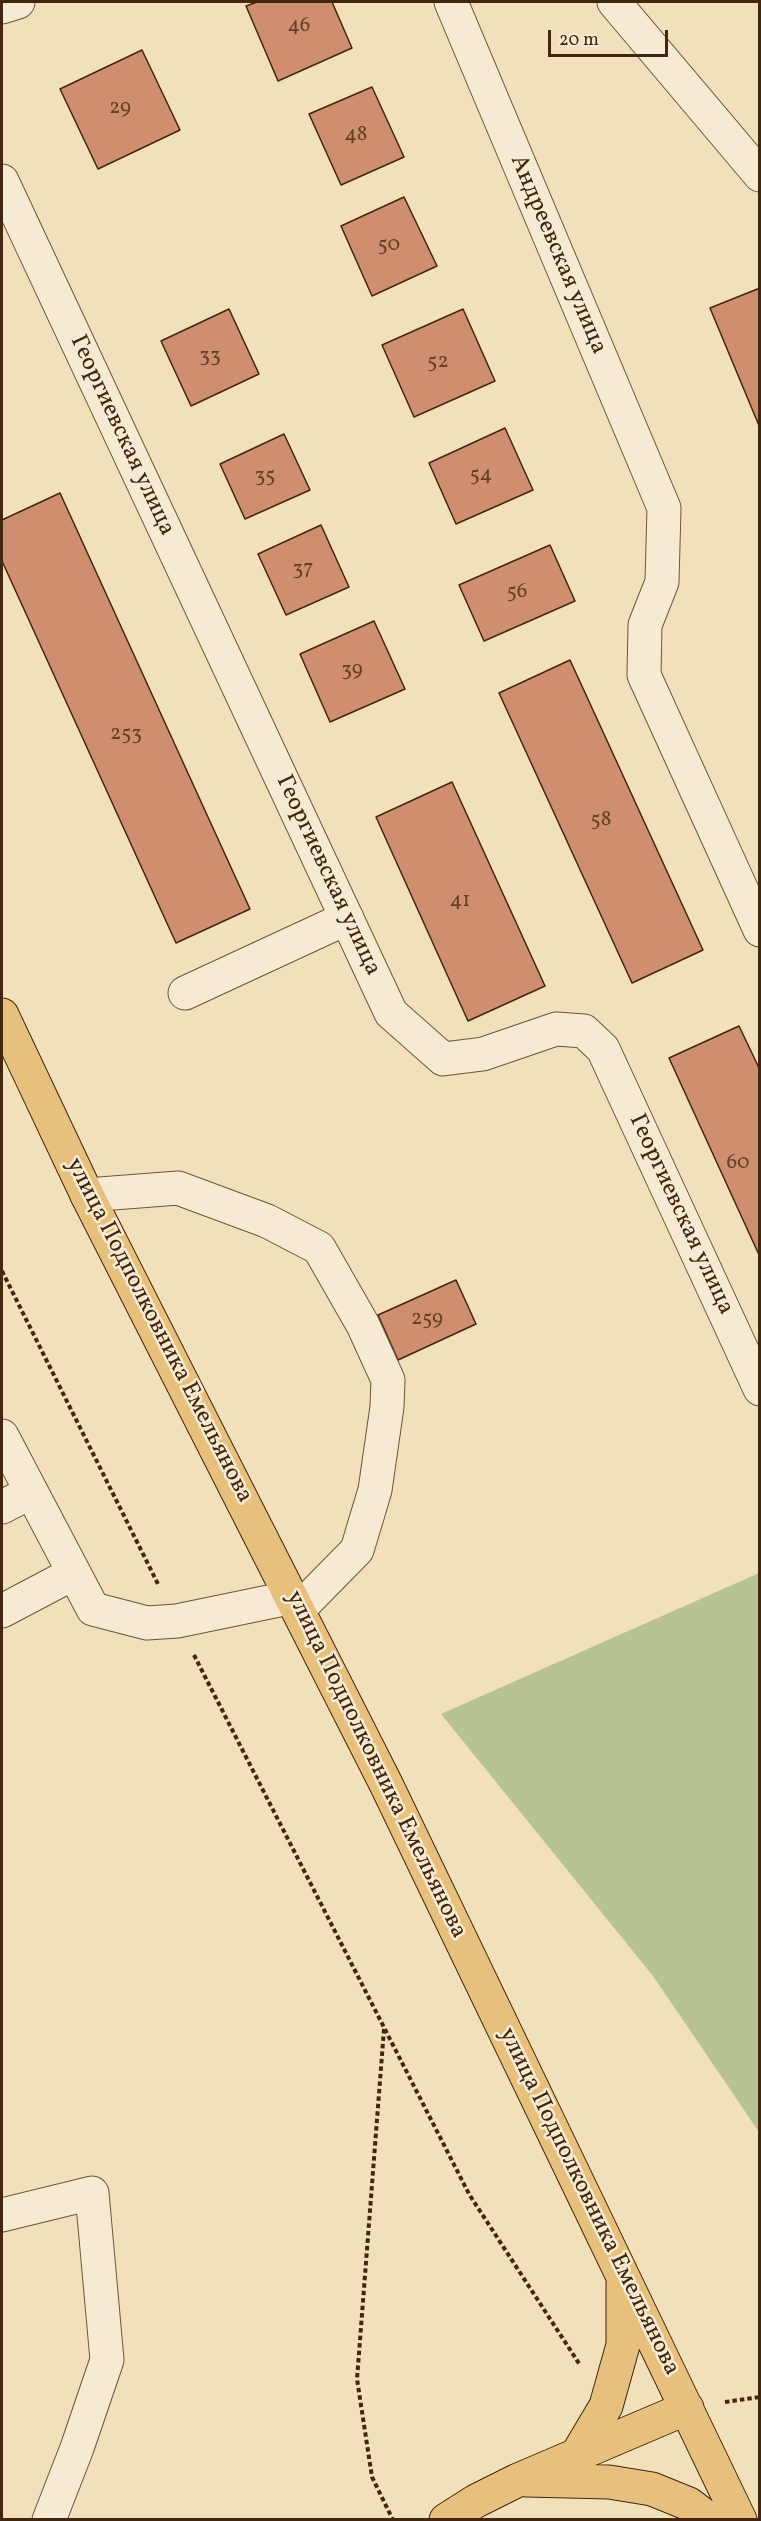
<!DOCTYPE html>
<html>
<head>
<meta charset="utf-8">
<style>
	body { margin:0 }
	#map { position:relative; width:761px; height:2521px; overflow:hidden; background:#f1e0ba; font-family:Vollkorn,serif }
	canvas { display:block }
	.frame { position:absolute; inset:0; border:3px solid #42260f; pointer-events:none }
	.scale { position:absolute; left:548px; top:30px; width:120px; height:27px; box-sizing:border-box; border:3px solid #42260f; border-top:0; padding-left:8px; font-size:18px; line-height:21px; white-space:nowrap; color:#42260f; -webkit-text-stroke:4px #f6ebd2; paint-order:stroke }
</style>
</head>
<body>
<div id="map">
<canvas width="761" height="2521"></canvas>
<div class="frame"></div>
<div class="scale">20 m</div>
</div>
<script>
const ctx = document.querySelector('canvas').getContext('2d');
ctx.lineJoin = 'round';
function fill(path, color) { ctx.fillStyle = color; ctx.fill(path, 'evenodd'); }
const toPath = rows => new Path2D(rows.map(r => 'M' + r).join(''));
function stroke(path, color, width, dash) { ctx.strokeStyle = color; ctx.lineWidth = width; ctx.lineCap = dash ? 'butt' : 'round'; ctx.setLineDash(dash || []); ctx.stroke(path); }
function drawText(font, color, halo, rows, align = 'center') {
  ctx.font = font + ' Vollkorn,serif'; ctx.lineWidth = 5; ctx.setLineDash([]); ctx.textBaseline = 'middle'; ctx.strokeStyle = halo; ctx.fillStyle = color; for (const [text, x, y, turn = 0] of rows) {
    ctx.save(); ctx.translate(x, y); ctx.rotate((+turn || 0) * Math.PI / 180); ctx.textAlign = isNaN(turn) ? turn : align; if (halo) ctx.strokeText(text, 0, 0); ctx.fillText(text, 0, 0); ctx.restore();
  }
}
const green = toPath([
	[759,1573,759,2132,653,1976,441,1714]
]);
const building = toPath([
	[257,2,332,2,352,48,278,81,246,6,257,2],
	[142,50,180,130,98,169,60,89,142,50],
	[372,87,404,157,341,185,309,114,372,87],
	[404,197,437,266,372,296,341,226,404,197],
	[760,288,760,428,710,308,760,288],
	[229,309,259,374,191,406,161,341,229,309],
	[463,309,495,381,414,417,382,345,463,309],
	[505,428,533,490,456,524,429,463,505,428],
	[284,434,310,490,245,519,220,464,284,434],
	[60,493,250,909,176,943,2,561,2,520,60,493],
	[321,525,349,587,286,615,258,554,321,525],
	[550,545,575,601,484,641,459,585,550,545],
	[374,621,405,689,330,722,300,654,374,621],
	[570,660,703,950,632,983,499,693,570,660],
	[452,782,545,986,468,1021,376,817,452,782],
	[739,1026,760,1070,760,1257,669,1058,739,1026],
	[456,1280,476,1324,398,1360,378,1315,456,1280]
]);
const path = toPath([
	[2,1271,158,1584],
	[194,1655,469,2194,580,2365],
	[384,2029,357,2379,372,2477,393,2520],
	[725,2402,760,2397]
]);
const minor = toPath([
	[451,2,664,508,662,582,645,625,644,675,760,930],
	[614,2,760,175],
	[2,7,18,2],
	[2,181,391,1013,443,1059,483,1054,556,1029,584,1031,603,1049,760,1389],
	[185,993,347,918],
	[87,1195,178,1188,267,1221,319,1248,363,1325,388,1380,387,1407,375,1490,357,1550,299,1609],
	[2,1436,93,1609,147,1623,177,1621,293,1597],
	[2,1507,31,1492],
	[2,1611,74,1573],
	[2,2215,92,2193,107,2360,77,2448,49,2520]
]);
const major = toPath([
	[2,1015,87,1195,386,1784,740,2520],
	[578,2453,606,2406,623,2345,623,2284],
	[526,2480,609,2482,652,2489,689,2504,710,2520],
	[446,2520,476,2501,518,2480,687,2408]
]);
const numberNames = [
	["46",299,27],
	["29",120,109],
	["48",356,136],
	["50",389,246],
	["33",210,357],
	["52",438,363],
	["54",481,476],
	["35",265,477],
	["37",303,570],
	["56",517,593],
	["39",352,671],
	["253",126,735],
	["58",601,821],
	["41",460,902],
	["60",738,1164],
	["259",427,1320]
];
const streetNames = [
	["Андреевская улица",557,255,67],
	["Георгиевская улица",121,436,65],
	["Георгиевская улица",327,876,65],
	["Георгиевская улица",680,1215,65],
	["улица Подполковника Емельянова",158,1331,63],
	["улица Подполковника Емельянова",375,1765,64],
	["улица Подполковника Емельянова",588,2202,64]
];
fill(green, '#b7c392');
fill(building, '#cf8e6f');
stroke(building, '#42260f', 1.5);
stroke(minor, '#6e543a', 35);
stroke(major, '#42260f', 35);
stroke(path, '#42260f', 4, [4.5, 3]);
stroke(minor, '#f6ebd2', 33);
stroke(major, '#e8c07d', 33);
drawText('21px', '#654027', null, numberNames);
drawText('24px', '#42260f', '#f6ebd2', streetNames);
</script>
</body>
</html>
